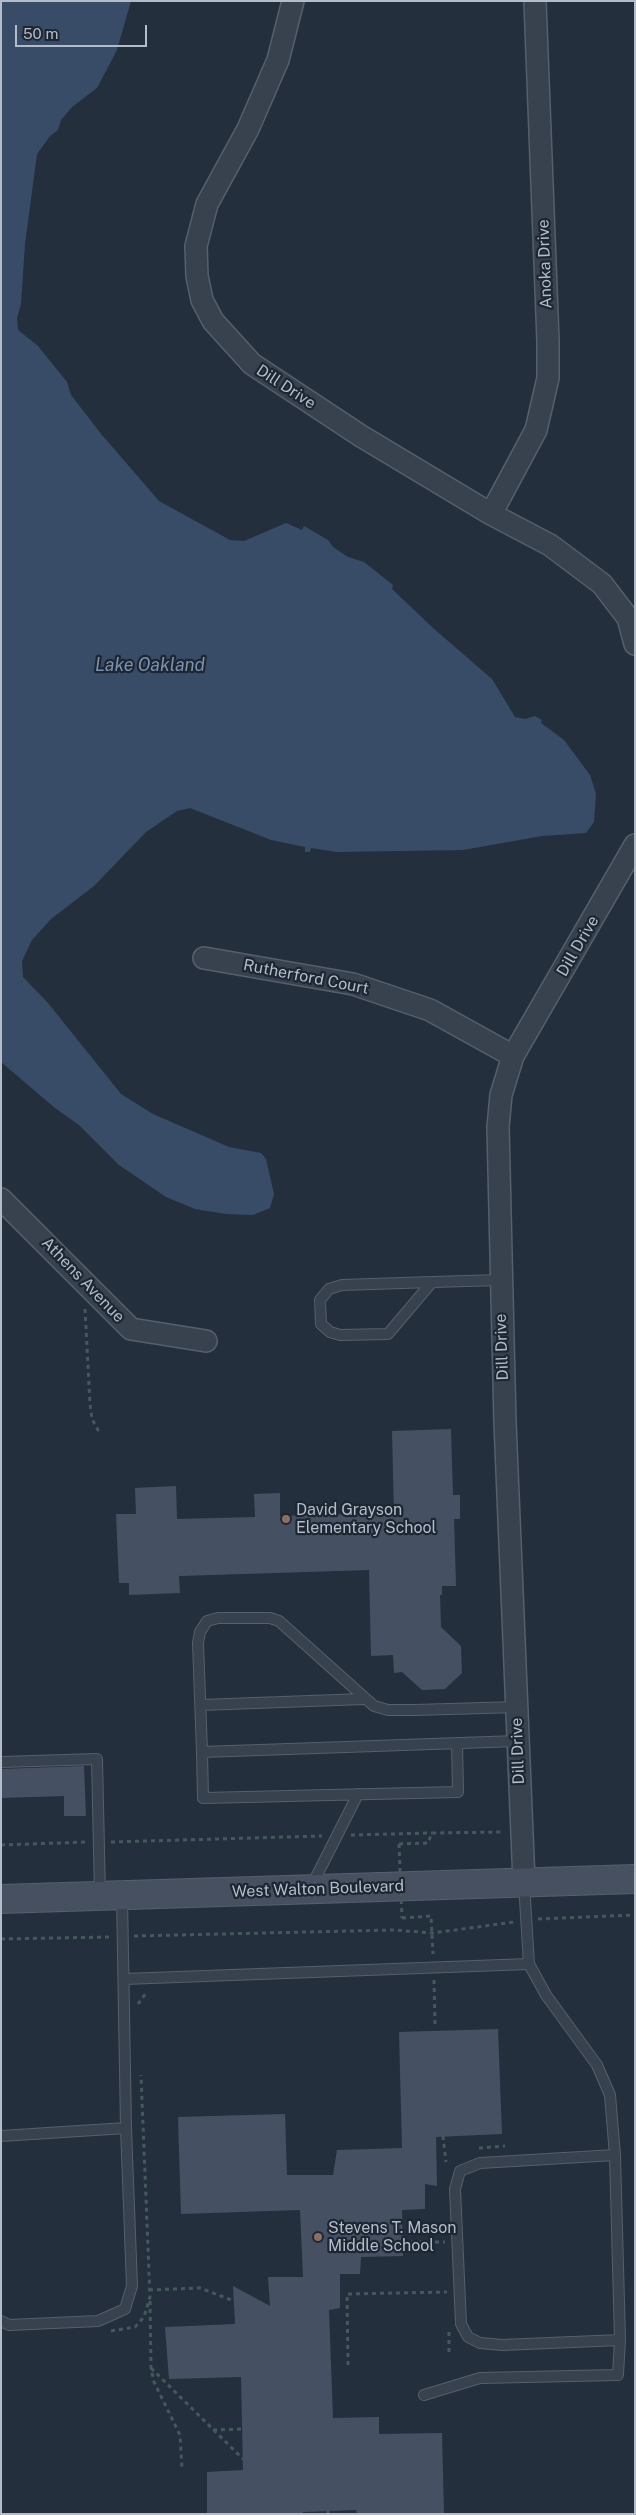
<!DOCTYPE html>
<html>
<head>
<meta charset="utf-8">
<style>
	body { margin:0 }
	#map { position:relative; width:636px; height:2515px; overflow:hidden; background:#242f3e; font-family:"Public Sans",sans-serif }
	canvas { display:block }
	.frame { position:absolute; inset:0; border:2px solid #b4bcc9; pointer-events:none }
	.scale { position:absolute; left:15px; top:25px; width:132px; height:22px; box-sizing:border-box; border:2px solid #b4bcc9; border-top:0; padding-left:6px; font-size:15px; line-height:18px; white-space:nowrap; color:#b4bcc9; -webkit-text-stroke:4px #1d2633; paint-order:stroke }
</style>
</head>
<body>
<div id="map">
<canvas width="636" height="2515"></canvas>
<div class="frame"></div>
<div class="scale">50 m</div>
</div>
<script>
const ctx = document.querySelector('canvas').getContext('2d');
ctx.lineJoin = 'round';
function fill(path, color) { ctx.fillStyle = color; ctx.fill(path, 'evenodd'); }
const toPath = rows => new Path2D(rows.map(r => 'M' + r).join(''));
function stroke(path, color, width, dash) { ctx.strokeStyle = color; ctx.lineWidth = width; ctx.lineCap = dash ? 'butt' : 'round'; ctx.setLineDash(dash || []); ctx.stroke(path); }
function drawText(font, color, halo, rows, align = 'center') {
  ctx.font = font + ' "Public Sans",sans-serif'; ctx.lineWidth = 4.5; ctx.setLineDash([]); ctx.textBaseline = 'middle'; ctx.strokeStyle = halo; ctx.fillStyle = color; for (const [text, x, y, turn = 0] of rows) {
    ctx.save(); ctx.translate(x, y); ctx.rotate((+turn || 0) * Math.PI / 180); ctx.textAlign = isNaN(turn) ? turn : align; if (halo) ctx.strokeText(text, 0, 0); ctx.fillText(text, 0, 0); ctx.restore();
  }
}
const water = toPath([
	[1,1,131,1,117,50,97,88,72,107,61,120,58,130,50,136,37,154,25,244,21,304,17,318,18,330,38,346,67,382,71,395,102,435,159,501,230,540,244,541,286,523,302,530,304,526,328,540,333,547,348,557,364,562,393,585,392,589,433,628,492,679,515,717,525,719,535,716,542,720,541,723,564,740,590,775,596,794,594,822,586,833,542,836,463,850,336,852,311,848,310,852,305,852,305,847,271,840,190,808,177,811,146,832,94,886,51,919,32,940,22,961,23,977,48,1003,121,1094,153,1114,229,1147,261,1153,266,1159,274,1194,270,1208,253,1215,226,1214,195,1209,166,1197,119,1165,79,1125,55,1108,1,1062]
]);
const building = toPath([
	[451,1429,453,1495,460,1495,460,1519,454,1519,456,1586,442,1586,442,1595,440,1595,441,1627,461,1646,462,1673,445,1689,422,1690,402,1672,394,1673,393,1655,371,1656,369,1570,179,1576,180,1593,129,1595,129,1583,119,1583,116,1514,136,1514,135,1488,176,1486,177,1519,255,1517,254,1494,280,1493,280,1516,394,1513,392,1431],
	[84,1766,86,1816,64,1816,64,1796,1,1798,1,1769],
	[498,2029,502,2134,436,2137,437,2186,425,2184,425,2209,402,2210,403,2256,361,2257,360,2274,340,2274,340,2308,329,2310,333,2418,379,2417,379,2434,442,2433,444,2514,357,2514,356,2510,303,2512,303,2514,207,2514,207,2472,243,2470,241,2377,169,2379,165,2327,235,2324,233,2286,270,2306,268,2277,303,2277,300,2210,181,2214,178,2117,285,2114,287,2175,333,2175,337,2150,402,2148,399,2032]
]);
const path = toPath([
	[85,1309,90,1404,92,1419,99,1432],
	[351,1835,432,1833],
	[111,1842,322,1836],
	[399,1844,428,1843,432,1833,504,1832],
	[1,1845,87,1842],
	[402,1918,431,1916,433,1954],
	[538,1919,635,1915],
	[134,1936,394,1930,433,1933,514,1922],
	[1,1939,110,1937],
	[434,1980,435,2024],
	[138,2004,146,1993],
	[443,2136,446,2162],
	[479,2148,505,2146],
	[403,2242,445,2242],
	[149,2290,200,2288,234,2301],
	[150,2301,151,2368,154,2382,180,2435,182,2469],
	[111,2331,135,2327,144,2317,150,2297,141,2075],
	[449,2332,449,2354],
	[348,2365,347,2294,447,2292],
	[151,2368,243,2459],
	[213,2430,242,2429],
	[328,2511,328,2514]
]);
const service = toPath([
	[432,1282,388,1334,340,1335,330,1332,321,1324,320,1300,329,1289,342,1285,432,1282,501,1280],
	[201,1705,364,1699],
	[517,1707,415,1710,388,1710,374,1706,279,1621,270,1618,218,1618,207,1621,200,1632,198,1643,202,1752,518,1741],
	[202,1752,203,1798,458,1792,457,1743],
	[1,1762,97,1759,100,1895],
	[311,1887,358,1794],
	[122,1897,126,2128],
	[124,1979,529,1964],
	[1,2136,126,2128,132,2286,125,2309,98,2321,9,2325,1,2321],
	[615,2155,480,2163,460,2171,455,2189,461,2324,468,2337,480,2343,502,2345,620,2340],
	[424,2395,480,2378,618,2375,620,2340,615,2155,610,2095,597,2065,546,1995,529,1964,524,1883]
]);
const minor = toPath([
	[293,1,278,60,248,129,207,204,196,246,197,276,202,300,213,321,252,364,361,436,491,514,550,545,602,584,628,618,635,644],
	[491,514,536,430,548,378,548,341,535,1],
	[204,958,353,984,430,1010,513,1056],
	[1,1199,131,1329,206,1341],
	[524,1882,505,1422,498,1127,501,1095,513,1056,635,845]
]);
const secondary = toPath([
	[1,1899,635,1879]
]);
const pathBridge = toPath([
	[399,1844,402,1918]
]);
const markers = [
	[286,1519,5,"#8d6e63"],
	[318,2237,5,"#8d6e63"]
];
const streetNames = [
	["Anoka Drive",545,264,-92],
	["Dill Drive",286,387,33],
	["Dill Drive",578,946,-60],
	["Rutherford Court",306,977,11],
	["Athens Avenue",83,1280,46],
	["Dill Drive",502,1347,-92],
	["Dill Drive",518,1751,-92],
	["West Walton Boulevard",318,1889,-2]
];
const poiNames = [
	["David Grayson",296,1510],
	["Elementary School",296,1528],
	["Stevens T. Mason",328,2228],
	["Middle School",328,2246]
];
const waterNames = [
	["Lake Oakland",150,665]
];
fill(water, '#394c67');
fill(building, '#455162');
stroke(service, '#565f6c', 12);
stroke(minor, '#565f6c', 24);
stroke(secondary, '#565f6c', 30);
stroke(path, '#44595c', 3, [4, 4]);
stroke(service, '#38414e', 10);
stroke(minor, '#38414e', 21);
stroke(secondary, '#465061', 28);
stroke(pathBridge, '#44595c', 3, [4, 4]);
for (const [x, y, r, color] of markers) { const dot = new Path2D(); dot.arc(x, y, r, 0, 2 * Math.PI); ctx.fillStyle = color; ctx.fill(dot); stroke(dot, '#1d2633', 2); }
drawText('16px', '#b4bcc9', '#1d2633', streetNames);
drawText('16px', '#b4bcc9', '#1d2633', poiNames, 'left');
drawText('italic 18px', '#7c92b1', '#1d2633', waterNames);
</script>
</body>
</html>
